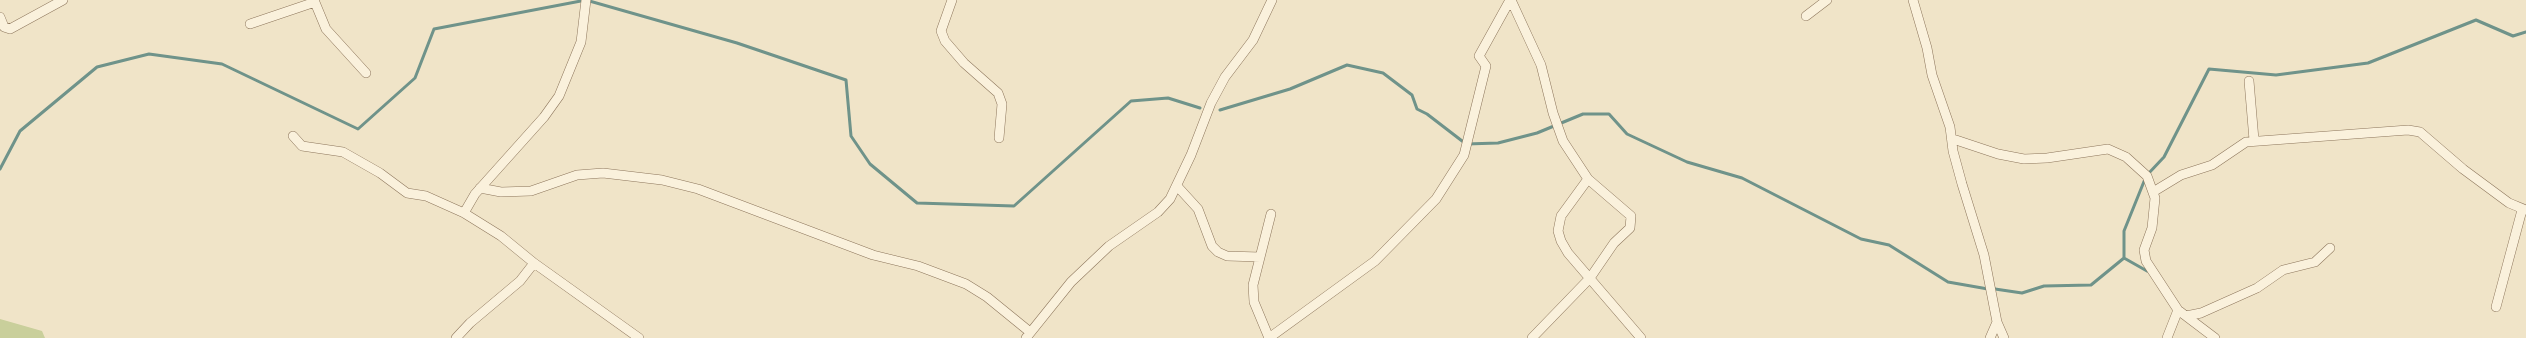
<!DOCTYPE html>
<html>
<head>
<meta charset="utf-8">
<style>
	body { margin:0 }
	canvas { display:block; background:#f0e4c8 }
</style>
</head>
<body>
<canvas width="2526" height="338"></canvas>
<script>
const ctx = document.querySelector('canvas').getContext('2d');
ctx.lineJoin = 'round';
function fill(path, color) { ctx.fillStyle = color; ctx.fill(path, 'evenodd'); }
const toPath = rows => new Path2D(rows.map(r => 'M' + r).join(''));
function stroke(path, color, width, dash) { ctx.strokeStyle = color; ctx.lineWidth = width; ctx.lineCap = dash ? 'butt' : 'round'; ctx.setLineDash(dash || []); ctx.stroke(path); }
const green = toPath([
	[0,319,42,331,45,338,0,338]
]);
const stream = toPath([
	[1220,110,1290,89,1347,65,1383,73,1412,95,1417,109,1427,114,1466,144,1498,143,1537,133,1583,114,1609,114,1627,134,1687,162,1742,178,1861,239,1889,245,1948,282,1988,289],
	[0,169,20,131,97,67,149,54,222,64,358,129,415,78,434,29,586,0,737,43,846,80,851,136,870,164,917,203,1014,206,1131,101,1168,98,1200,108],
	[2148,174,2164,157,2209,69,2276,75,2368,63,2476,20,2513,36,2526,32],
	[2124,258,2147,271],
	[1995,289,2022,293,2044,286,2091,285,2124,258,2124,231,2145,179]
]);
const street = toPath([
	[314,0,326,29,366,73],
	[952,0,941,31,945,41,964,63,998,93,1002,104,999,138],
	[1511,0,1541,65,1553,113,1563,141,1588,179,1631,216,1630,228,1614,243,1590,278,1532,338],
	[1913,0,1927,48,1932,75,1950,127,1953,151,1962,184,1984,255,1997,322,1990,338],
	[1806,16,1827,0],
	[0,17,4,27,10,29,63,0],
	[250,24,315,2],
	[2249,81,2254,140],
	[293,136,302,146,343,152,380,173,407,193,426,196,464,213,501,236,534,263,639,338],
	[1953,139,1998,154,2024,159,2047,158,2108,149,2126,157,2147,176,2155,198,2152,228,2144,250,2146,261,2178,310,2215,338],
	[1588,179,1561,216,1558,231,1561,241,1568,253,1641,338],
	[1177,186,1198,209,1212,246,1218,252,1227,256,1260,257],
	[480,188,501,192,531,191,577,175,603,173,662,180,698,189,873,255,918,266,966,284,987,297,1030,332],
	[2153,192,2181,175,2212,165,2246,142,2408,130,2420,132,2463,169,2509,203,2526,210],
	[464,213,475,194,544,117,559,96,581,42,586,0],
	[1271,214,1253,285,1254,302,1269,338,1375,261,1436,199,1464,155,1486,66,1479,56,1510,0],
	[2496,307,2522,210],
	[2186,316,2201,313,2257,288,2283,270,2315,262,2330,248],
	[1997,322,2004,338],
	[456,338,470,323,520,281,534,263],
	[1026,338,1071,282,1109,246,1158,212,1170,199,1191,155,1211,103,1225,77,1253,40,1272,0],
	[2167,338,2178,310]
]);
fill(green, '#c9cf9b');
stroke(stream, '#6f938a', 3);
stroke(street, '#8d765c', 10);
stroke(street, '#faf1dc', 9);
</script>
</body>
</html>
